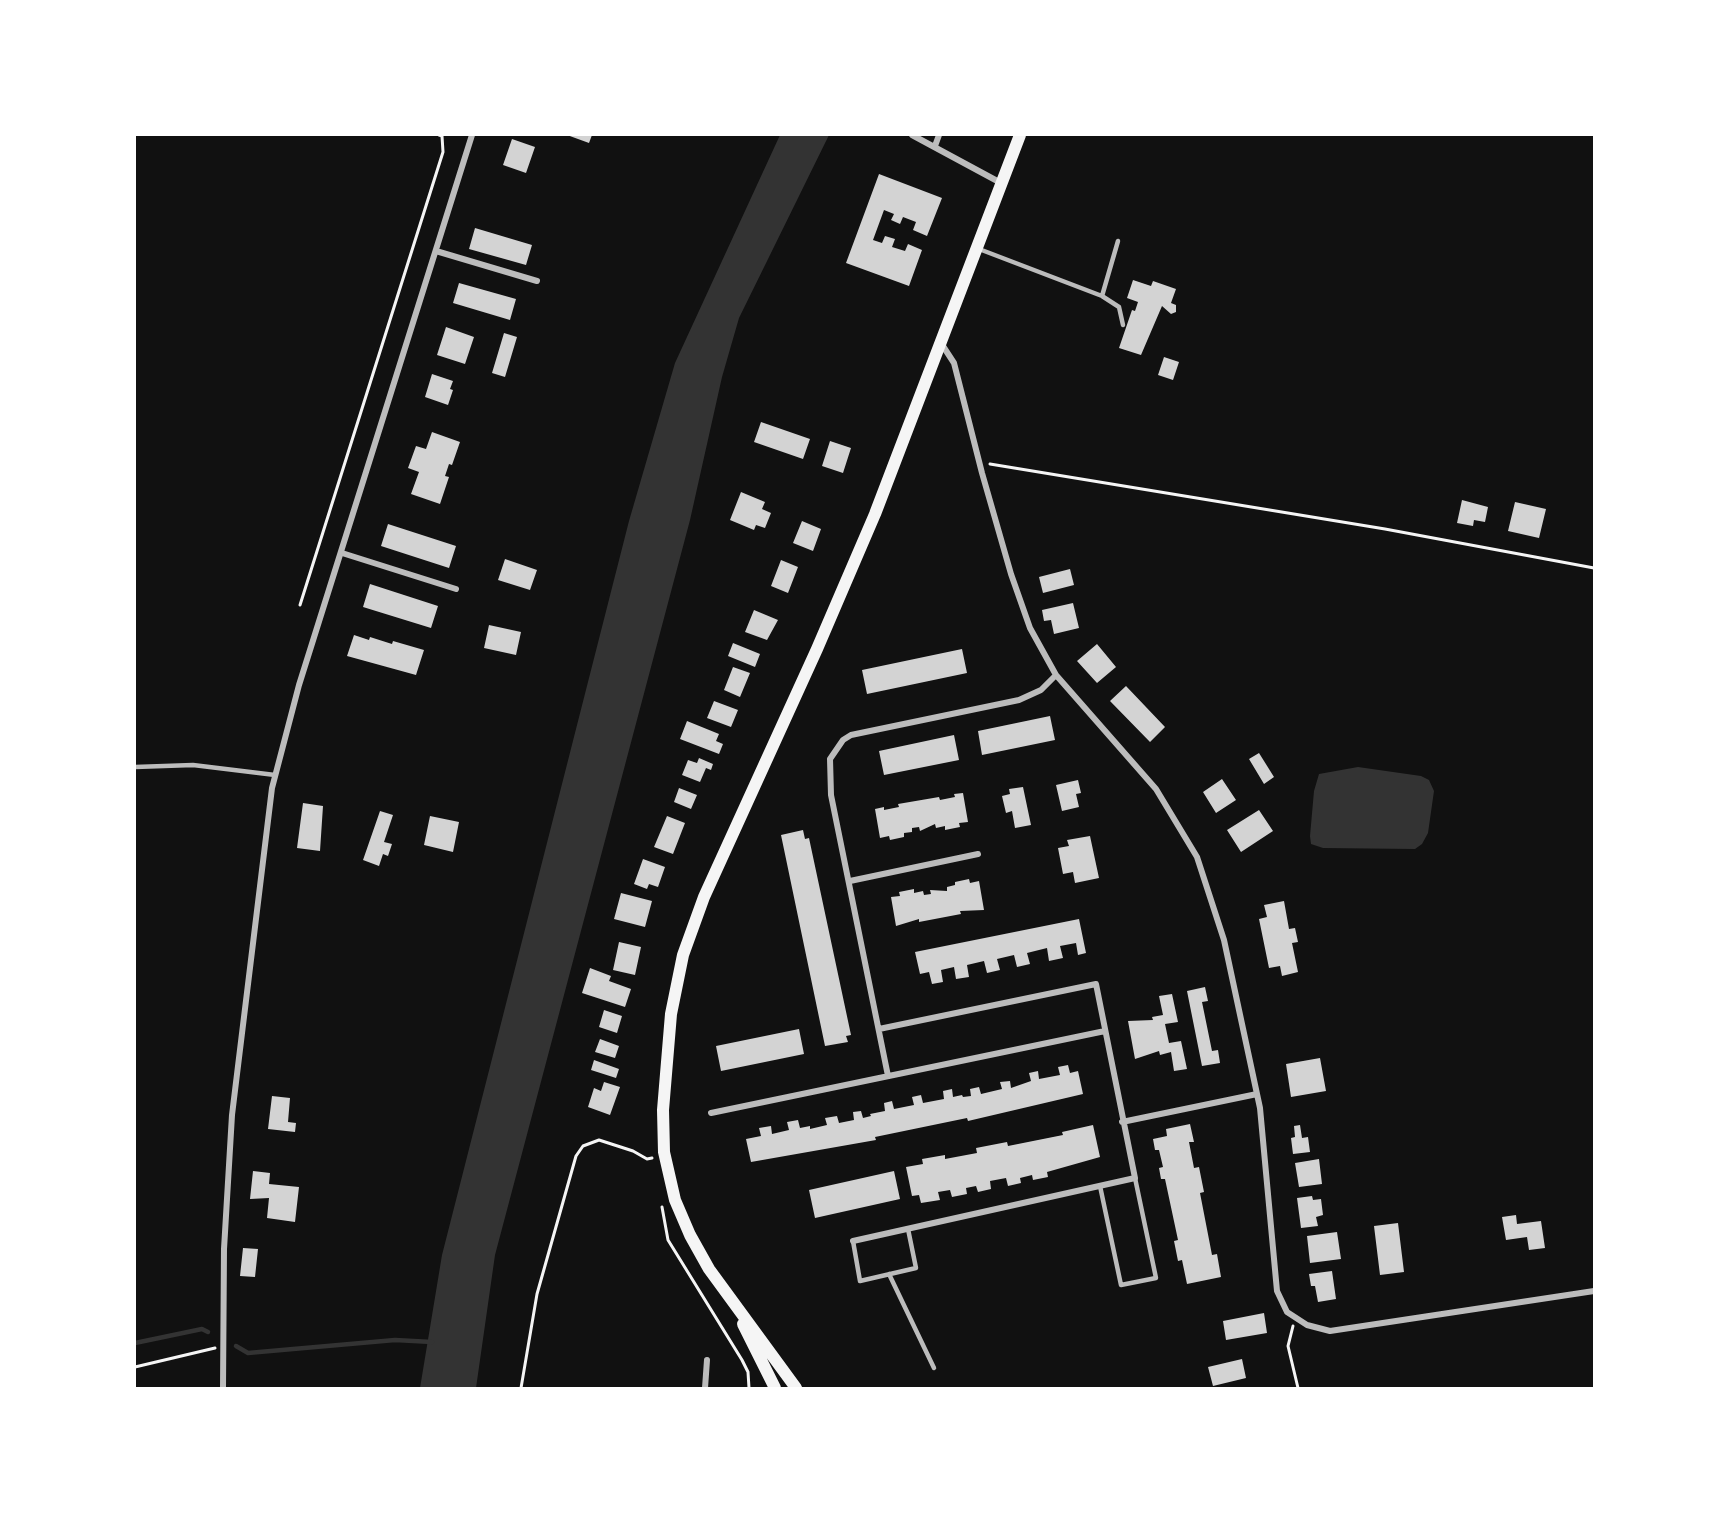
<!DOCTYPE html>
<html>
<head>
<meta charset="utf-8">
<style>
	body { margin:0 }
	#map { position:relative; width:1729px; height:1523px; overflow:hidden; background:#111; font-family:Poppins,sans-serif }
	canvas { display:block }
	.frame { position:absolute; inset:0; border:136px solid #fff; pointer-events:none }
</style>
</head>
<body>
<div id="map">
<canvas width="1729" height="1523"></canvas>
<div class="frame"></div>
</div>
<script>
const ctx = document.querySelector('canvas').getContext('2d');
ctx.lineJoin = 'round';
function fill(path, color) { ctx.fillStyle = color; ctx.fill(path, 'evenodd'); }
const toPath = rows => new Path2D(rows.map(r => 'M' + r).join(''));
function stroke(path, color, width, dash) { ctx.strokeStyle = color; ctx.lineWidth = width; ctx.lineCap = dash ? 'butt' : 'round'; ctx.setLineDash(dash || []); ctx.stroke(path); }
const water = toPath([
	[780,135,829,135,739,318,722,377,690,520,495,1255,476,1388,420,1388,442,1255,629,521,675,363],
	[1358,767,1421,776,1429,780,1434,791,1428,833,1422,844,1415,849,1323,848,1311,844,1310,836,1314,791,1319,774]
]);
const stream = toPath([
	[135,1343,202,1329,208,1332],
	[236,1346,248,1353,395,1340,432,1342]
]);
const building = toPath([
	[567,135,592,135,589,143],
	[512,139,535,147,526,173,503,165],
	[879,174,942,198,927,236,913,230,916,222,903,217,900,224,891,220,894,214,884,210,873,240,882,243,885,236,895,239,892,247,905,251,908,244,922,250,909,286,846,263],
	[475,228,532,245,526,265,469,249],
	[1133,280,1151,286,1153,281,1176,289,1171,303,1176,305,1176,312,1171,314,1162,306,1141,355,1119,348,1132,310,1135,311,1138,302,1127,298],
	[459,283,516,299,510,320,453,303],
	[446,327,474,337,465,364,437,355],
	[504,333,517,337,505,377,492,373],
	[1164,357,1179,362,1173,380,1158,375],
	[432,374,453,381,450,389,453,390,448,405,425,397],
	[761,422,810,439,803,459,754,442],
	[432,432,460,442,452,465,449,464,445,476,449,477,440,504,411,494,419,472,408,468,416,446,426,449],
	[830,441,851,448,843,473,822,466],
	[741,492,765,502,762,509,771,513,765,528,756,525,754,530,730,520],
	[1462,500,1488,507,1485,522,1474,520,1473,526,1457,523],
	[1515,502,1546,509,1539,538,1508,531],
	[802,521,821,529,813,551,793,543],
	[388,524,456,546,449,568,381,546],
	[505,559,537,570,530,590,498,580],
	[781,560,798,567,788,593,771,586],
	[1070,569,1074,585,1043,593,1039,577],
	[370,584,438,606,431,628,363,607],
	[1073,603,1079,628,1054,634,1051,620,1044,621,1042,610],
	[754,610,778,620,767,640,745,632],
	[489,625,521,632,516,655,484,648],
	[354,635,369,640,370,637,392,644,393,641,424,650,416,675,347,656],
	[733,643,760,654,755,667,728,656],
	[1097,644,1116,667,1097,683,1077,661],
	[962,649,967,673,867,694,862,670],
	[733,667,750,673,740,697,724,690],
	[1126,686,1165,727,1150,742,1110,701],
	[714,701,738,710,731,727,707,718],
	[1050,716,1055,740,982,755,978,731],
	[687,721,719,734,716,741,723,744,719,754,680,739],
	[954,735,959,760,884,775,879,751],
	[1259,753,1274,777,1264,784,1249,759],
	[699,758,713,764,711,770,706,768,700,782,682,775,688,760,697,763],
	[1222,779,1236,800,1216,813,1203,792],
	[1078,780,1081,793,1076,794,1079,807,1062,811,1056,785],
	[1023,787,1031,825,1015,828,1012,811,1006,813,1002,796,1010,794,1009,789],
	[679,788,697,795,691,809,674,802],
	[963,793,968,822,959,823,960,827,945,830,945,826,936,828,935,824,920,831,919,827,912,828,912,832,904,833,904,837,890,840,889,836,880,838,875,809,884,807,884,810,899,807,898,804,939,797,940,800,955,797,954,794],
	[303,803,323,806,320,851,297,848],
	[1259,810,1273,831,1241,852,1227,830],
	[380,811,393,815,384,842,392,844,388,856,383,854,379,866,363,860],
	[430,816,459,822,453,852,424,845],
	[667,816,685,823,673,854,654,847],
	[803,830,805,839,809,838,851,1035,846,1036,848,1042,825,1046,781,835],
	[1090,836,1099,878,1075,883,1073,872,1063,874,1058,848,1069,846,1067,840],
	[643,859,665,867,658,887,649,884,647,889,634,884],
	[969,879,970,883,979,881,984,910,960,911,961,914,919,922,919,919,896,926,891,897,900,896,899,892,914,889,914,893,923,891,924,895,931,894,930,890,947,891,947,887,955,885,955,882],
	[621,893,652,901,645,927,614,919],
	[1284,901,1289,929,1295,928,1298,942,1292,943,1298,972,1282,976,1280,966,1269,968,1259,919,1267,917,1264,905],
	[1079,919,1086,953,1078,955,1076,943,1060,946,1063,958,1049,961,1047,948,1027,953,1030,964,1017,967,1014,955,997,959,1000,970,987,973,984,961,967,965,969,977,956,979,954,967,941,970,943,982,932,984,929,972,920,974,915,952],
	[619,942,641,947,635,975,613,970],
	[590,968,611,976,609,981,631,989,625,1007,582,993],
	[1205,987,1208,1001,1202,1002,1212,1051,1218,1050,1220,1063,1202,1066,1187,991],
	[1172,994,1178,1022,1165,1024,1169,1043,1181,1041,1187,1069,1174,1071,1171,1052,1160,1055,1159,1051,1135,1059,1128,1021,1153,1020,1152,1017,1163,1015,1159,996],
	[604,1010,622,1016,617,1033,599,1027],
	[799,1029,804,1054,721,1071,716,1046],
	[600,1039,619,1046,615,1058,595,1052],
	[1320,1058,1326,1091,1291,1097,1286,1064],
	[594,1060,619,1069,616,1078,591,1070],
	[1068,1065,1070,1073,1078,1071,1083,1094,968,1121,967,1118,875,1137,876,1140,751,1162,746,1139,761,1136,759,1128,771,1126,772,1134,789,1130,787,1122,798,1120,800,1128,810,1126,810,1129,827,1125,825,1118,837,1116,839,1123,854,1120,853,1112,861,1111,863,1118,871,1116,870,1114,885,1111,884,1103,892,1101,894,1109,914,1105,912,1097,921,1095,923,1103,944,1099,943,1091,952,1089,953,1097,962,1095,963,1097,971,1096,970,1089,979,1087,981,1094,1002,1089,1000,1082,1010,1081,1011,1088,1031,1081,1029,1073,1038,1071,1039,1079,1060,1075,1058,1067],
	[604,1082,620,1087,610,1115,588,1107,594,1088,601,1091],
	[272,1096,290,1098,288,1122,296,1123,295,1132,268,1129],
	[1190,1124,1194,1142,1189,1142,1194,1168,1199,1167,1204,1192,1200,1193,1212,1255,1217,1254,1221,1277,1187,1284,1182,1260,1178,1261,1174,1241,1178,1240,1165,1179,1161,1179,1159,1168,1163,1167,1159,1150,1155,1150,1153,1139,1167,1136,1166,1129],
	[1093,1125,1100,1157,1047,1172,1048,1177,1033,1180,1032,1175,1020,1178,1021,1183,1008,1186,1006,1178,990,1181,991,1189,978,1192,976,1186,966,1188,967,1194,952,1197,950,1190,938,1192,940,1200,921,1203,919,1195,912,1196,906,1167,923,1164,922,1159,945,1155,945,1159,977,1153,976,1148,1007,1142,1008,1146,1063,1135,1062,1132],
	[1300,1125,1302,1138,1308,1137,1310,1152,1293,1154,1291,1138,1295,1137,1294,1126],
	[1319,1159,1322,1184,1299,1187,1295,1163],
	[253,1171,270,1173,269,1184,299,1187,295,1222,267,1218,269,1198,250,1199],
	[894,1171,900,1199,815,1218,809,1190],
	[1312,1196,1313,1200,1321,1199,1323,1215,1316,1217,1318,1226,1301,1228,1297,1198],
	[1516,1215,1517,1224,1541,1221,1545,1248,1529,1250,1527,1237,1506,1240,1502,1217],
	[1398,1223,1404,1272,1380,1275,1374,1226],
	[1337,1232,1341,1259,1310,1263,1307,1236],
	[243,1248,258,1249,255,1277,240,1276],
	[1332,1271,1336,1299,1318,1302,1315,1286,1311,1286,1309,1274],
	[1264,1313,1267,1333,1226,1340,1223,1321],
	[1242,1359,1246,1378,1213,1386,1208,1367]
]);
const path = toPath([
	[990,464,1385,529,1594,568],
	[300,605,443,152,442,136,439,135],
	[662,1207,668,1240,742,1360,748,1372,749,1388],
	[1293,1326,1288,1346,1298,1388],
	[135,1367,215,1348],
	[521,1388,537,1294,576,1156,583,1146,599,1140,633,1151,647,1159,652,1158]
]);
const service = toPath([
	[979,249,1102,296,1119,307,1123,325],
	[1102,296,1118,241],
	[135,767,193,765,275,775],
	[1100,1186,1121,1285,1156,1278,1135,1178],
	[853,1241,860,1281,916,1268,908,1229],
	[889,1274,934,1368]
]);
const minor = toPath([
	[912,135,1001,183],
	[935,146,939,135],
	[436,251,537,281],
	[941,343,954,363,982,473,1011,574,1030,628,1056,675,1156,789,1197,857,1224,940,1260,1108,1277,1291,1287,1312,1307,1325,1330,1331,1594,1291],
	[342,553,456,589],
	[850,881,978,854],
	[888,1076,831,795,830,759,843,740,851,735,1019,700,1041,690,1056,675],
	[711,1113,1105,1031],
	[1122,1122,1257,1094],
	[853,1241,1135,1178,1096,984,879,1029],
	[223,1388,224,1249,232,1115,272,788,299,685,472,135],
	[705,1388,707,1360]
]);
const secondary = toPath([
	[743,1324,775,1388],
	[796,1388,709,1269,690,1235,675,1200,664,1152,663,1110,671,1014,683,955,704,897,817,649,875,514,1020,135]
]);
fill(water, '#333');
stroke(stream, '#333', 4.5);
fill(building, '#d3d3d3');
stroke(path, '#f5f5f5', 3);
stroke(service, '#bcbcbc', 4.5);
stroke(minor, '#bcbcbc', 6);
stroke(secondary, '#f5f5f5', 12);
</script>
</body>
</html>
